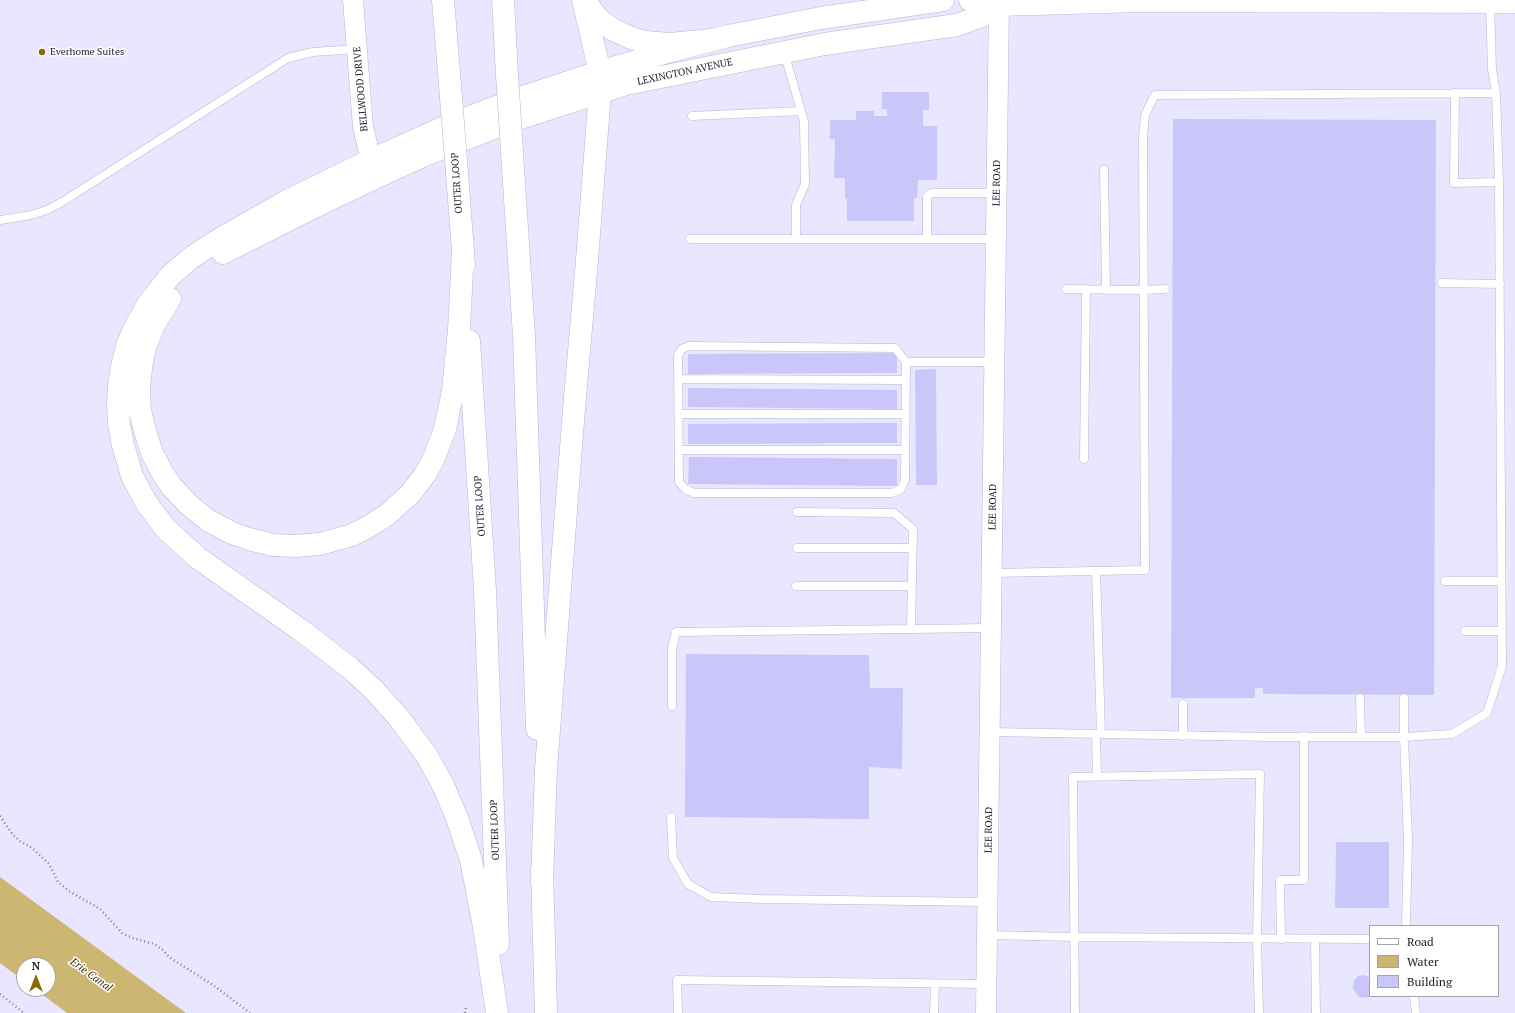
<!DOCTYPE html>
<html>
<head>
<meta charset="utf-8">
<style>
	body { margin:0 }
	#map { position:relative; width:1515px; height:1013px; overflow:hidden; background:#e8e7ff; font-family:"PT Serif",serif }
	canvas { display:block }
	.legend { position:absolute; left:1369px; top:925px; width:130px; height:72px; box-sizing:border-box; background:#fff; border:1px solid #a4a3a8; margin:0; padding:5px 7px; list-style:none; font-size:12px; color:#1b1a25 }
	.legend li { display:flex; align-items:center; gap:8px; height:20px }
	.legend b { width:20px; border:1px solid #a4a3a8 }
	.north { position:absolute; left:16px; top:957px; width:40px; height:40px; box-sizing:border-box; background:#fff; border:1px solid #a4a3a8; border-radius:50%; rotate:0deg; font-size:11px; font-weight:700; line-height:16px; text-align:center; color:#1b1a25 }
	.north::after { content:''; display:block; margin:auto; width:14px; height:18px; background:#866b06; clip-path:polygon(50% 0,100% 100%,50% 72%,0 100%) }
</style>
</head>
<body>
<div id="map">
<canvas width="1515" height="1013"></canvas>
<ul class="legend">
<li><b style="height:5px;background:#fff"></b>Road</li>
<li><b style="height:11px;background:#cdb572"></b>Water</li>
<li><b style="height:11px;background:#cbc6fa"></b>Building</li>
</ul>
<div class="north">N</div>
</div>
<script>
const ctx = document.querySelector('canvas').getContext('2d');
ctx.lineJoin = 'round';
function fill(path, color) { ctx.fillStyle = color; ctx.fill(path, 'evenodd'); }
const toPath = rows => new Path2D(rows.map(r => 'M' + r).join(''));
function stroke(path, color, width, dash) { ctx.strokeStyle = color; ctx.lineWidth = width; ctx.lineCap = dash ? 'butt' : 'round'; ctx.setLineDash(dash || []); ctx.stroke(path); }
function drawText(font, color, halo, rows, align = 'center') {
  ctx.font = font + ' "PT Serif",serif'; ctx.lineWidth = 3; ctx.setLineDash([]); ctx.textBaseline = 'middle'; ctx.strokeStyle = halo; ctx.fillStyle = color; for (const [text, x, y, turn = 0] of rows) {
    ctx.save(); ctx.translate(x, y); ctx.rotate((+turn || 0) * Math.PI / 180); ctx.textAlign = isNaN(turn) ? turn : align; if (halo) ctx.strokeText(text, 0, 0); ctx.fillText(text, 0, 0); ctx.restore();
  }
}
const water = toPath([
	[0,877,186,1013,67,1013,35,989,48,989,48,965,24,965,24,981,0,963]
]);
const building = toPath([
	[882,92,929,92,929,110,923,110,923,126,937,126,937,180,918,180,917,198,914,198,914,221,847,221,847,199,845,199,845,178,834,178,835,139,830,139,830,120,856,120,856,111,874,111,874,116,887,116,887,109,882,109],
	[1173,119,1436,120,1434,695,1263,694,1263,688,1255,688,1255,698,1171,698],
	[897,353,897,373,688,374,688,354],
	[936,369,937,485,916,485,915,370],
	[688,388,897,390,897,409,688,407],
	[897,423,897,443,688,444,688,424],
	[689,457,897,459,897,486,688,484],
	[686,654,869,655,870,688,903,688,902,769,869,767,869,819,685,817],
	[1336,842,1389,842,1389,908,1335,908],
	[1364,975,1370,978,1370,996,1367,998,1359,997,1353,989,1354,981,1358,976]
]);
const path = toPath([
	[0,816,13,835,20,841,32,848,49,864,58,882,69,891,100,909,123,934,133,938,154,944,163,950,169,957,213,985,250,1013],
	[0,994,24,1013],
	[465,1013,466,1006]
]);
const service = toPath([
	[1490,2,1492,69,1496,93],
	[784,52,804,121,805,184,796,205,796,239],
	[1455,93,1454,183,1499,182],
	[692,116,801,111],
	[1104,170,1106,290],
	[0,220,31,215,47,210,62,202,288,58,313,52,357,49],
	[690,239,995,239],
	[927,239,927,196,932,193,997,193],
	[1442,283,1500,284],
	[1066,289,1144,290,1165,289],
	[906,362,895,348,689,346,682,349,678,355,679,482,685,489,694,493,892,493,901,489,905,480,906,362,994,362],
	[678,379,906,380],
	[679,414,905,414],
	[679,450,905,450],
	[1084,459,1086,289],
	[797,512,894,513,913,529,911,629],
	[797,548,912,548],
	[1096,571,1101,734],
	[1445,581,1501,581],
	[796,586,911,586],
	[1465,631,1502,631],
	[1360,698,1361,737],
	[1404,698,1404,737,1408,840,1406,926],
	[672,706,672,648,676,632,990,628],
	[990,732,1272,737,1404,737,1452,734,1487,713,1502,666,1499,182,1496,93,1155,95,1145,115,1143,138,1145,570,992,573],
	[1096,734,1097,776],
	[1183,736,1183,704],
	[671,817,673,858,688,884,711,897,761,899,987,902],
	[988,935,1074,937,1370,939],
	[1281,939,1280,880,1304,880,1304,736],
	[1315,939,1316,1013],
	[1414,996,1416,1013],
	[678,1013,677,980,986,984],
	[934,1013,935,984],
	[1075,1013,1073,777,1260,774,1257,939,1259,1013]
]);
const tertiary = toPath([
	[353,0,363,127,368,148,380,174],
	[986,1013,999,0]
]);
const secondary = toPath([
	[970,0,999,5,1140,1,1515,2],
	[373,159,447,126,514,100,599,72,671,51,728,36,821,18,943,0],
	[381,175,425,155,514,120,626,84,825,44,957,25,979,17,999,5]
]);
const motorway = toPath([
	[443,0,451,97],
	[503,0,507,75],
	[585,0,592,11,601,21,612,29,631,38,645,42,670,44,712,40],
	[512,152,524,336,537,729],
	[373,159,285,202,220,239,192,257,170,276,148,304,134,329,127,346,122,366,119,386,118,406,119,424,123,445,132,476,147,504,166,529,198,558,302,631,350,668,374,690,399,718,427,756,443,785,457,818,471,860,484,927,497,1013],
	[457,173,464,265],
	[223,253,314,207,381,175],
	[170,299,154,325,145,347,141,368,139,389,140,411,145,431,152,453,163,474,172,487,189,505,209,521,232,533,249,539,273,545,296,546,320,544,352,535,366,528,387,515,411,493,426,473,434,458,445,429,453,391,459,329,463,251],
	[469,341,485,590,498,944],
	[542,869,546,1013],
	[542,883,546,769,574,409,587,260,600,92,598,64,583,0]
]);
const motorwayBridge = toPath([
	[507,75,512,152],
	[451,97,457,173]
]);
const markers = [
	[42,52,4,"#866b06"]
];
const poiNames = [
	["Everhome Suites",50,52]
];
const streetNames = [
	["LEXINGTON AVENUE",685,72,-12],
	["BELLWOOD DRIVE",361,89,-95],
	["OUTER LOOP",457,183,-94],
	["LEE ROAD",997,183,-89],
	["OUTER LOOP",480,506,-94],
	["LEE ROAD",993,507,-89],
	["OUTER LOOP",495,830,-92],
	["LEE ROAD",989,830,-89]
];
const waterNames = [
	["Erie Canal",91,975,36]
];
fill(water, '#cdb572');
fill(building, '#cbc6fa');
stroke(service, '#b8b5d2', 9);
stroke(tertiary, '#b8b5d2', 21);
stroke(secondary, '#b8b5d2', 23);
stroke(motorway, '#b8b5d2', 23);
stroke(path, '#828192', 2.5, [1, 3]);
stroke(service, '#fff', 8);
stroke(tertiary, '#fff', 20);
stroke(secondary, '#fff', 22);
stroke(motorway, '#fff', 22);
stroke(motorwayBridge, '#b8b5d2', 23, []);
stroke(motorwayBridge, '#fff', 22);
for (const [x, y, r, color] of markers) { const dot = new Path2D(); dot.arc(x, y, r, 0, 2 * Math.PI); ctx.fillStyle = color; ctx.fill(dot); stroke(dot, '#fff', 1.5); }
drawText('10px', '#1b1a25', '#fff', poiNames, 'left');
drawText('10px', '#1b1a25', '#fff', streetNames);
drawText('italic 11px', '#3b3113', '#fff', waterNames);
</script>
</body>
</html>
